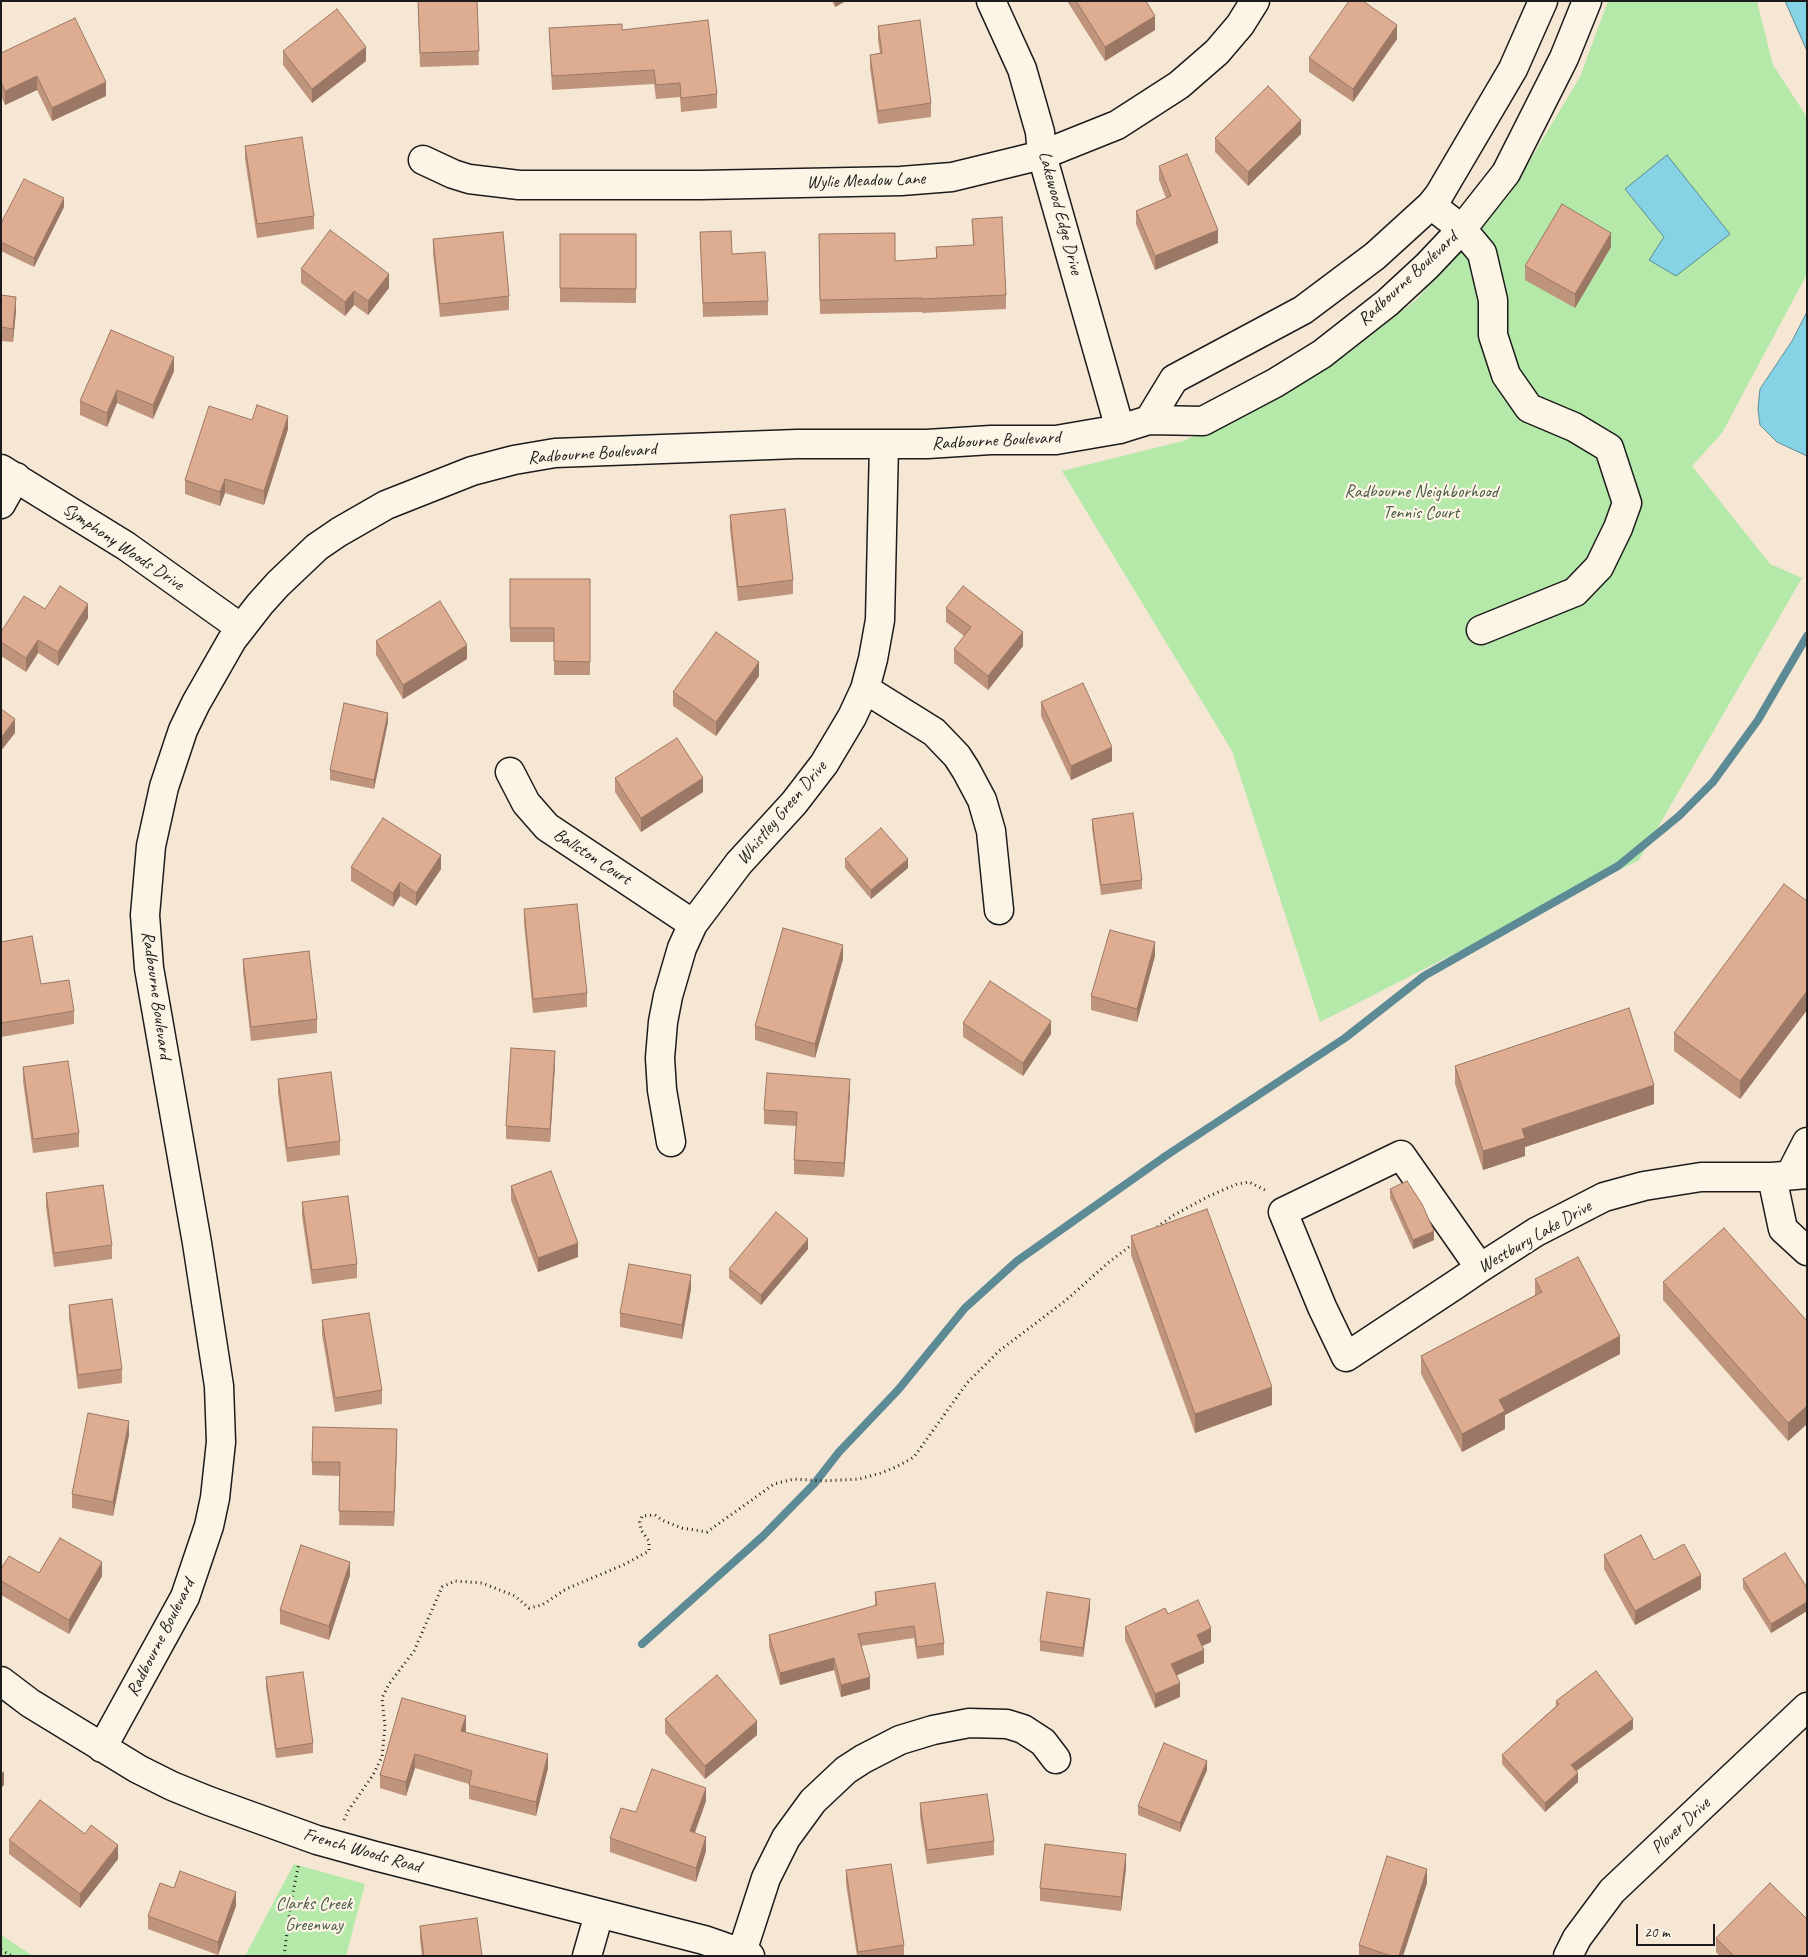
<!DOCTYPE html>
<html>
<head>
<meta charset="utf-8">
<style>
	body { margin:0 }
	#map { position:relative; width:1808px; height:1957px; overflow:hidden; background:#f6e6d4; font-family:Caveat,sans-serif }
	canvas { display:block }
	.frame { position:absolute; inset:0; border:2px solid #1c1c1c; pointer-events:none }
	.scale { position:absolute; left:1636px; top:1924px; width:79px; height:22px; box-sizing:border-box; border:2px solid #1c1c1c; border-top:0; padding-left:6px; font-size:15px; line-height:18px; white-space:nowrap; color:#1c1c1c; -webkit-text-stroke:4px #fcf5e5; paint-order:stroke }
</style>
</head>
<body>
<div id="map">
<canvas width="1808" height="1957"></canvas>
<div class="frame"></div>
<div class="scale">20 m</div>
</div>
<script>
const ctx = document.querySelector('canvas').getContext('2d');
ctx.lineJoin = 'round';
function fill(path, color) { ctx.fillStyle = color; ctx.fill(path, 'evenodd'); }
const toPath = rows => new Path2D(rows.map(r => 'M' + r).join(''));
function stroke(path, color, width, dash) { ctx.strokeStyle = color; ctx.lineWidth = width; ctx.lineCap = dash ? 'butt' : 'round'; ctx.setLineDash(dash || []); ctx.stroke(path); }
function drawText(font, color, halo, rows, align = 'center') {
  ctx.font = font + ' Caveat,sans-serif'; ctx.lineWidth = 4.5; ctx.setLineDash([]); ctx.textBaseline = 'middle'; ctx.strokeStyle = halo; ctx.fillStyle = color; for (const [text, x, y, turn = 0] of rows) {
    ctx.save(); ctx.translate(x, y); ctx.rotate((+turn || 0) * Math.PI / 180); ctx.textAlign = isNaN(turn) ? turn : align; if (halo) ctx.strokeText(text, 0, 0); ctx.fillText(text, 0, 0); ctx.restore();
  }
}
const green = toPath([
	[1608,1,1757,1,1773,65,1807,117,1807,274,1722,433,1692,466,1770,564,1802,578,1639,860,1320,1022,1232,751,1062,471,1183,441,1267,404,1345,356,1417,299,1509,195,1580,77],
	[294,1864,365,1884,346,1956,245,1956],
	[1,1935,33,1956,1,1956]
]);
const water = toPath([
	[1785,1,1807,1,1807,51,1785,1],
	[1667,155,1730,234,1676,276,1649,260,1664,237,1625,189,1667,155],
	[1807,312,1807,456,1777,442,1760,425,1758,409,1760,389,1792,341,1807,312]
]);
const stream = toPath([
	[642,1644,763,1536,814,1484,839,1452,898,1390,965,1308,1017,1261,1167,1155,1345,1038,1424,976,1618,866,1679,816,1713,782,1758,720,1807,636]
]);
const path = toPath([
	[1157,1227,1174,1215,1209,1196,1237,1184,1249,1182,1267,1191],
	[344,1820,348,1811,373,1775,382,1757,385,1726,382,1698,389,1684,414,1651,442,1587,455,1581,482,1583,515,1596,529,1608,542,1605,566,1589,623,1565,649,1551,649,1541,641,1530,640,1522,642,1516,655,1515,662,1520,682,1528,707,1532,774,1484,794,1479,823,1481,859,1479,881,1473,898,1466,914,1457,967,1383,999,1351,1065,1301,1109,1262,1133,1244],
	[1,1950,12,1956],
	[284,1956,291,1902,299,1863]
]);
const minor = toPath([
	[991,1,1022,69,1040,132,1042,155,1120,429],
	[423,160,453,174,469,179,519,185,701,185,901,181,952,177,1042,155,1117,125,1179,85,1217,52,1240,25,1255,1],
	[1431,205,1462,229,1482,253,1493,300,1493,335,1506,375,1529,408,1574,427,1609,448,1627,503,1618,528,1599,567,1575,592,1481,630],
	[1149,420,1174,379,1303,310,1375,256,1431,205,1439,195,1513,69,1543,1],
	[1,469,126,546,241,628],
	[1,504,16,477],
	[865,689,934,732,957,756,966,770,982,800,991,831,999,910],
	[510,772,526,803,547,827,693,924],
	[671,1142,662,1090,660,1058,663,1022,668,996,682,948,693,924,739,863,794,803,824,764,852,717,865,689,873,659,880,620,884,444],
	[1790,1175,1807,1142],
	[1772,1177,1783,1229,1807,1251],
	[1480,1268,1401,1155,1283,1212,1322,1307,1346,1357,1455,1285,1480,1268,1536,1232,1604,1197,1644,1186,1701,1177,1772,1177,1807,1174],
	[1,1681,30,1703,138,1769,172,1786,209,1801,317,1840,375,1856,704,1940,750,1956],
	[102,1748,185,1597,209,1526,215,1498,221,1442,219,1386,197,1243,149,968,145,915,151,846,164,787,183,730,196,703,232,640,260,604,278,584,317,547,339,532,386,505,472,471,514,460,555,453,797,444,927,444,991,440,1056,440,1120,429,1149,420,1203,421,1275,383,1322,354,1387,303,1427,266,1462,229,1506,173,1564,58,1587,1],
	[742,1952,766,1878,786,1838,813,1801,846,1770,863,1759,900,1740,933,1730,969,1723,1007,1724,1023,1729,1043,1742,1056,1759],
	[587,1956,599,1914],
	[1568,1956,1577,1938,1612,1891,1807,1707]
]);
const wall = toPath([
	[418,1,477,1,479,65,420,67],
	[832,1,846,1,835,7],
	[1067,1,1146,1,1155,30,1105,61],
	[878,26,931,103,931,117,878,124,870,68,870,55,880,53,878,40],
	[549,28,622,30,717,94,717,108,681,112,680,97,656,99,654,84,552,90],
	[1397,39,1353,102,1309,72,1309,58],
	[283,51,366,61,312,103,283,65],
	[1,53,106,96,52,121,37,90,5,105,1,96],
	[1301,134,1248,186,1215,152,1215,138],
	[245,146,314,216,314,229,257,238,245,159],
	[1159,166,1218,243,1155,270,1136,224,1136,211,1166,198,1159,180],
	[64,207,34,267,1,251,1,223],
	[972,219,1006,295,1006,309,922,313,922,312,820,314,819,234,895,261,936,259,936,247,973,245],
	[700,232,732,254,768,301,768,315,703,317],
	[560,234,636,234,636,303,560,302],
	[433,239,509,296,509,310,440,317,433,253],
	[1611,247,1575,308,1525,280,1525,266],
	[301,269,389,288,368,315,354,305,345,316,301,283],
	[1,295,16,311,13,342,1,341],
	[174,371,153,419,117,403,107,427,80,415,80,401],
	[252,420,288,429,264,505,225,493,220,506,185,494,185,480],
	[730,515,793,580,793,594,738,601,730,529],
	[510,579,590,579,590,675,554,675,554,642,510,642],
	[946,608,1023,646,988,690,954,663,954,649,964,636,946,622],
	[45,609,88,618,58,666,38,653,26,672,1,656,1,642],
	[376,641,467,659,403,699,376,655],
	[759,676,716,736,673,706,673,692],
	[1041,702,1112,761,1071,780,1041,716],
	[388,722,374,789,330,780,330,770],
	[615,778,703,792,641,832,615,792],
	[1092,819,1142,880,1142,889,1101,895,1092,828],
	[845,859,908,868,871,899,845,868],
	[351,867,441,869,416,906,400,896,393,907,351,881],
	[1807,901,1807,1010,1740,1099,1674,1051,1674,1033],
	[524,909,587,993,587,1007,533,1013,524,923],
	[1,942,41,984,74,1011,74,1024,1,1037],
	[1155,956,1137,1022,1091,1010,1091,996],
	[243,959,317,1019,317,1033,251,1041,243,972],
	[843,959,815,1058,755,1040,755,1026],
	[963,1023,1051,1034,1023,1076,963,1037],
	[555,1065,550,1142,506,1139,506,1126],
	[1455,1066,1654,1104,1525,1147,1525,1156,1483,1170,1455,1084],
	[23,1067,79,1133,79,1147,33,1153,23,1081],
	[278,1079,340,1141,340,1155,287,1162,278,1093],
	[850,1093,844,1177,794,1174,794,1160,797,1126,764,1124,764,1110],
	[511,1186,578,1257,538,1272,511,1200],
	[1390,1189,1434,1240,1413,1249,1390,1198],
	[46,1193,112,1245,112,1259,54,1267,46,1207],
	[302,1202,357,1264,357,1278,312,1284,302,1216],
	[1131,1236,1272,1405,1195,1433,1131,1255],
	[808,1249,761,1305,729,1278,729,1269],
	[1535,1279,1620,1354,1505,1415,1505,1429,1462,1452,1421,1374,1421,1356,1535,1295],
	[1663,1282,1807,1321,1807,1424,1788,1441,1663,1300],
	[691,1289,682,1339,620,1327,620,1313],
	[69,1305,122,1369,122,1383,78,1389,69,1319],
	[322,1320,382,1390,382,1404,335,1412,322,1334],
	[129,1435,113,1516,72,1508,72,1494],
	[397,1443,394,1526,339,1525,340,1476,312,1475,312,1462],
	[1604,1555,1654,1560,1701,1589,1635,1625,1604,1569],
	[1,1569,39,1573,102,1576,69,1634,1,1595],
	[350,1575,329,1640,280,1624,280,1610],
	[1743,1579,1807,1588,1807,1611,1771,1633,1743,1588],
	[875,1592,944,1643,944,1655,917,1659,914,1638,861,1646,870,1689,841,1697,834,1670,780,1685,769,1647,769,1635,875,1606],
	[1090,1609,1083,1657,1040,1651,1040,1641],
	[1168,1614,1211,1642,1202,1646,1204,1663,1177,1675,1180,1697,1155,1708,1125,1640,1125,1627],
	[266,1677,313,1743,313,1753,276,1758,266,1687],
	[402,1698,466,1730,465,1732,548,1768,536,1816,469,1799,469,1784,415,1768,406,1796,380,1788,380,1775],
	[1556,1701,1633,1729,1576,1771,1578,1782,1545,1812,1502,1764,1502,1755,1556,1706],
	[665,1719,757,1735,705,1779,665,1733],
	[1207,1770,1180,1832,1138,1815,1138,1806],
	[706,1801,695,1833,706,1851,696,1882,610,1852,610,1838,636,1812],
	[920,1803,994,1841,994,1855,927,1864,920,1817],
	[85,1834,118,1859,80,1908,9,1854,9,1840],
	[1126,1868,1121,1911,1040,1901,1040,1888],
	[846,1870,904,1945,904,1956,857,1956,846,1884],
	[1427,1883,1403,1956,1359,1956,1359,1945],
	[174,1888,236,1906,218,1955,148,1929,148,1916],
	[420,1926,482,1956,422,1956,420,1940],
	[1716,1938,1807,1956,1720,1956,1716,1952]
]);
const shadedWall = toPath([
	[835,1,846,1,835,7],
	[1155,16,1155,30,1105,61,1105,47],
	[1397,25,1397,39,1353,102,1353,89],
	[366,47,366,61,312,103,312,89],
	[37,76,37,90,5,105,5,91],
	[106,82,106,96,52,121,52,108],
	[1301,120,1301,134,1248,186,1248,172],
	[64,198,64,207,34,267,34,258],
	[1218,230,1218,243,1155,270,1155,256],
	[1611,233,1611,247,1575,308,1575,294],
	[389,274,389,288,368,315,368,301],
	[354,291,354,305,345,316,345,302],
	[16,297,16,311,13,342,13,329],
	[174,357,174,371,153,419,153,405],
	[117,390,117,403,107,427,107,413],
	[288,416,288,429,264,505,264,491],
	[225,479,225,493,220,506,220,492],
	[88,604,88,618,58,666,58,652],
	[1023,632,1023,646,988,690,988,676],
	[38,640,38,653,26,672,26,658],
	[467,645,467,659,403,699,403,685],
	[759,662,759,676,716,736,716,722],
	[388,713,388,722,374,789,374,780],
	[15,719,15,733,1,751,1,738],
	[1112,747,1112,761,1071,780,1071,766],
	[703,778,703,792,641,832,641,818],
	[441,855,441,869,416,906,416,893],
	[908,859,908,868,871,899,871,890],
	[400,882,400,896,393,907,393,893],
	[1155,942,1155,956,1137,1022,1137,1009],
	[843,945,843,959,815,1058,815,1044],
	[1807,991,1807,1010,1740,1099,1740,1081],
	[1051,1021,1051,1034,1023,1076,1023,1063],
	[555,1051,555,1065,550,1142,550,1129],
	[850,1079,850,1093,844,1177,844,1163],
	[1654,1085,1654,1104,1525,1147,1525,1156,1483,1170,1483,1151,1522,1129],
	[1434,1231,1434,1240,1413,1249,1413,1240],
	[808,1239,808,1249,761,1305,761,1295],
	[578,1243,578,1257,538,1272,538,1258],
	[691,1275,691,1289,682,1339,682,1325],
	[1620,1336,1620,1354,1505,1415,1505,1429,1462,1452,1462,1434,1499,1400],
	[1272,1387,1272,1405,1195,1433,1195,1414],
	[1807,1406,1807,1424,1788,1441,1788,1423],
	[129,1421,129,1435,113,1516,113,1502],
	[397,1429,397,1443,394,1526,394,1512],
	[102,1562,102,1576,69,1634,69,1620],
	[350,1562,350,1575,329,1640,329,1626],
	[1701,1575,1701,1589,1635,1625,1635,1611],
	[1090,1599,1090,1609,1083,1657,1083,1648],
	[1807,1602,1807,1611,1771,1633,1771,1624],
	[1211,1628,1211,1642,1197,1648,1197,1635],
	[1204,1650,1204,1663,1171,1678,1171,1664],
	[834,1658,834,1670,780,1685,780,1673],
	[870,1677,870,1689,841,1697,841,1685],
	[1180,1683,1180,1697,1155,1708,1155,1694],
	[466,1716,466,1730,461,1745,461,1731],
	[1633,1719,1633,1729,1571,1775,1571,1765],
	[757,1721,757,1735,705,1779,705,1766],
	[415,1754,415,1768,406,1796,406,1782],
	[548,1754,548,1768,536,1816,536,1802],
	[1207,1761,1207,1770,1180,1832,1180,1823],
	[4,1771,4,1785,1,1788,1,1774],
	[1578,1773,1578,1782,1545,1812,1545,1803],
	[706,1788,706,1801,690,1845,690,1831],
	[706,1837,706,1851,696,1882,696,1868],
	[118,1845,118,1859,80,1908,80,1894],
	[1126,1854,1126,1868,1121,1911,1121,1897],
	[1427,1869,1427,1883,1403,1956,1399,1956],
	[236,1892,236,1906,218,1955,218,1942]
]);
const building = toPath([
	[418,1,477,1,479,51,420,53,418,1],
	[1076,1,1146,1,1155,16,1105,47,1076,1],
	[1349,1,1363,1,1397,25,1353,89,1309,58,1349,1],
	[337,9,366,47,312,89,283,51,337,9],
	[75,18,106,82,52,108,37,76,5,91,1,82,1,53,75,18],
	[708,20,717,94,681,98,680,83,656,85,654,70,552,76,549,28,622,24,622,30,708,20],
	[920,20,931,103,878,111,870,55,882,53,878,26,920,20],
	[1268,86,1301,120,1248,172,1215,138,1268,86],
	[302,137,314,216,257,224,245,146,302,137],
	[1187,154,1218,230,1155,256,1136,211,1171,196,1159,166,1187,154],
	[24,179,64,198,34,258,1,242,1,223,24,179],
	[1562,204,1611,233,1575,294,1525,266,1562,204],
	[1002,217,1006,295,922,299,922,298,820,300,819,234,895,233,895,261,937,258,936,247,974,245,972,219,1002,217],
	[330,230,389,274,368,301,354,291,345,302,301,269,330,230],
	[731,231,732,254,765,252,768,301,703,303,700,232,731,231],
	[503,232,509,296,440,304,433,239,503,232],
	[560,234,636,234,636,289,560,288,560,234],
	[1,295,16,297,13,329,1,327,1,295],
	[111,330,174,357,153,405,117,390,107,413,80,401,111,330],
	[257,405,288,416,264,491,225,479,220,492,185,480,209,406,252,420,257,405],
	[785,509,793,580,738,587,730,515,785,509],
	[510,579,590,579,590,662,554,661,554,628,510,628,510,579],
	[60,586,88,604,58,652,38,640,26,658,1,642,1,632,24,596,45,609,60,586],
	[963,586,1023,632,988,676,954,649,971,627,946,608,963,586],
	[440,601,467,645,403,685,376,641,440,601],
	[716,632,759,662,716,722,673,692,716,632],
	[1083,683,1112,747,1071,766,1041,702,1083,683],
	[344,703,388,713,374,780,330,770,344,703],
	[1,709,15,719,1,738,1,709],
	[677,738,703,778,641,818,615,778,677,738],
	[1133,813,1142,880,1101,885,1092,819,1133,813],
	[383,818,441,855,416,893,400,882,393,893,351,867,383,818],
	[881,828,908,859,871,890,845,859,881,828],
	[1784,884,1807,901,1807,991,1740,1081,1674,1033,1784,884],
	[577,904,587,993,533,999,524,909,577,904],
	[783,928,843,945,815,1044,755,1026,783,928],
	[1110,930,1155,942,1137,1009,1091,996,1110,930],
	[32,936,41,984,69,980,74,1011,1,1023,1,942,32,936],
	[309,951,317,1019,251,1027,243,959,309,951],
	[990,981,1051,1021,1023,1063,963,1023,990,981],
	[1629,1008,1654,1085,1522,1129,1525,1138,1483,1151,1455,1066,1629,1008],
	[511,1048,555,1051,550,1129,506,1126,511,1048],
	[68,1061,79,1133,33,1139,23,1067,68,1061],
	[331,1072,340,1141,287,1148,278,1079,331,1072],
	[767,1073,850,1079,844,1163,794,1160,797,1112,764,1110,767,1073],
	[551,1171,578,1243,538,1258,511,1186,551,1171],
	[1407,1181,1422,1204,1434,1231,1413,1240,1390,1189,1407,1181],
	[103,1185,112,1245,54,1253,46,1193,103,1185],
	[348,1196,357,1264,312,1270,302,1202,348,1196],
	[1207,1209,1272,1387,1195,1414,1131,1236,1207,1209],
	[776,1212,808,1239,761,1295,729,1269,776,1212],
	[1724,1228,1807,1321,1807,1406,1788,1423,1663,1282,1724,1228],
	[1578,1257,1620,1336,1499,1400,1505,1411,1462,1434,1421,1356,1542,1292,1535,1279,1578,1257],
	[629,1264,691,1275,682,1325,620,1313,629,1264],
	[112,1299,122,1369,78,1375,69,1305,112,1299],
	[369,1313,382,1390,335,1398,322,1320,369,1313],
	[88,1413,129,1421,113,1502,72,1494,88,1413],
	[313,1427,397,1429,394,1512,339,1511,340,1462,312,1462,313,1427],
	[1641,1535,1654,1560,1684,1544,1701,1575,1635,1611,1604,1555,1641,1535],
	[60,1538,102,1562,69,1620,1,1581,1,1569,9,1556,39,1573,60,1538],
	[301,1545,350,1562,329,1626,280,1610,301,1545],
	[1785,1553,1807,1588,1807,1602,1771,1624,1743,1579,1785,1553],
	[935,1583,944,1643,917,1647,914,1626,858,1634,870,1677,841,1685,834,1658,780,1673,769,1635,877,1605,875,1592,935,1583],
	[1047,1592,1090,1599,1083,1648,1040,1641,1047,1592],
	[1198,1600,1211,1628,1197,1635,1204,1650,1171,1664,1180,1683,1155,1694,1125,1627,1165,1608,1168,1614,1198,1600],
	[1596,1671,1633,1719,1571,1765,1578,1773,1545,1803,1502,1755,1559,1704,1556,1701,1596,1671],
	[303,1672,313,1743,276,1749,266,1677,303,1672],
	[717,1675,757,1721,705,1766,665,1719,717,1675],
	[402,1698,466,1716,461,1731,548,1754,536,1802,469,1785,472,1771,415,1754,406,1782,380,1775,402,1698],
	[1164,1743,1207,1761,1180,1823,1138,1806,1164,1743],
	[652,1769,706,1788,690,1831,706,1837,696,1868,610,1838,621,1808,636,1812,652,1769],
	[987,1794,994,1841,927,1850,920,1803,987,1794],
	[40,1800,85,1834,91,1825,118,1845,80,1894,9,1840,40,1800],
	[1045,1844,1126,1854,1121,1897,1040,1888,1045,1844],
	[1387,1856,1427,1869,1399,1956,1391,1956,1359,1945,1387,1856],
	[891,1864,904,1945,858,1952,846,1870,891,1864],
	[180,1871,236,1892,218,1942,148,1916,160,1883,174,1888,180,1871],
	[1770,1883,1807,1919,1807,1956,1734,1956,1716,1938,1770,1883],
	[477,1918,482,1956,424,1956,420,1926,477,1918]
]);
const streetNames = [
	["Wylie Meadow Lane",866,181,-2],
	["Lakewood Edge Drive",1060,213,75],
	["Radbourne Boulevard",1408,279,-43],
	["Radbourne Boulevard",996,441,-3],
	["Radbourne Boulevard",592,454,-4],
	["Symphony Woods Drive",123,547,34],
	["Whistley Green Drive",782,813,-50],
	["Ballston Court",592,857,33],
	["Radbourne Boulevard",156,995,82],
	["Westbury Lake Drive",1535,1237,-30],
	["Radbourne Boulevard",161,1638,-63],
	["Plover Drive",1681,1826,-43],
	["French Woods Road",362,1851,16]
];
const parkNames = [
	["Radbourne Neighborhood",1421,492],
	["Tennis Court",1421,513],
	["Clarks Creek",314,1904],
	["Greenway",314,1925]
];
fill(green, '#b4e9aa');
fill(water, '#86d3e5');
stroke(water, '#5c8a95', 1);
stroke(stream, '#5c8a95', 8);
stroke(minor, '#1c1c1c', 31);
stroke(path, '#1c1c1c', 3, [1, 4]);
stroke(minor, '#fcf5e5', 28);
fill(wall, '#bf947c');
fill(shadedWall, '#9b7865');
fill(building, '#deac90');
stroke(building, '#9b7865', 1);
drawText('18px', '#1c1c1c', '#fcf5e5', streetNames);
drawText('18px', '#4a5a47', '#fcf5e5', parkNames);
</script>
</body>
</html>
